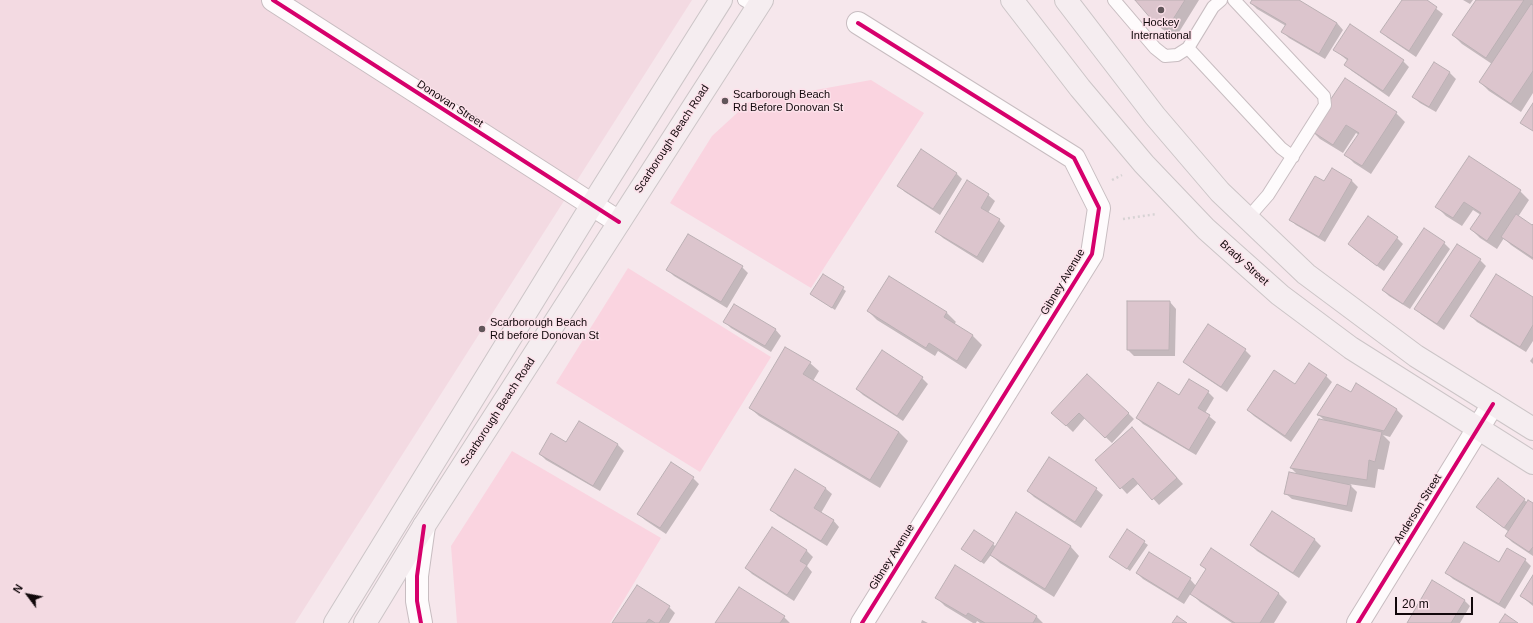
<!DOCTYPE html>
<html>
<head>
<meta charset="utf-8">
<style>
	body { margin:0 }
	#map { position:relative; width:1533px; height:623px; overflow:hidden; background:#f6e7ec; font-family:Arial,sans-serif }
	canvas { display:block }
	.north { position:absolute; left:8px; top:575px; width:40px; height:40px; -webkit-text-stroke:3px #fce1ea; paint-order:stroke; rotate:302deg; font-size:11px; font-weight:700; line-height:16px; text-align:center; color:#11080b }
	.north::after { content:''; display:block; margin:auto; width:14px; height:18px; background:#11080b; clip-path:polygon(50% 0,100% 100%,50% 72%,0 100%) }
	.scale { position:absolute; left:1395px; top:597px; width:78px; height:18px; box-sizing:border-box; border:2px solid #11080b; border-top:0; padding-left:5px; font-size:12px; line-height:14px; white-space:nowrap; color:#11080b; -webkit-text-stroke:3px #fce1ea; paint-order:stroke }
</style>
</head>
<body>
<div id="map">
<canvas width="1533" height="623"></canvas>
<div class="north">N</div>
<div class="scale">20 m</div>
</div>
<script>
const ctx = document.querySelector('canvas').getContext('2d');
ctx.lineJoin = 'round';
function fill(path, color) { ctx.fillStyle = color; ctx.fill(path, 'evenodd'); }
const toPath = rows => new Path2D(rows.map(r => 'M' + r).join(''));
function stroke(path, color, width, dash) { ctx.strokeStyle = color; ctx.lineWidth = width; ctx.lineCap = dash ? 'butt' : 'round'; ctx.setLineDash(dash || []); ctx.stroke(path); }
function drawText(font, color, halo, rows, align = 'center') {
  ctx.font = font + ' Arial,sans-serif'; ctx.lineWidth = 3; ctx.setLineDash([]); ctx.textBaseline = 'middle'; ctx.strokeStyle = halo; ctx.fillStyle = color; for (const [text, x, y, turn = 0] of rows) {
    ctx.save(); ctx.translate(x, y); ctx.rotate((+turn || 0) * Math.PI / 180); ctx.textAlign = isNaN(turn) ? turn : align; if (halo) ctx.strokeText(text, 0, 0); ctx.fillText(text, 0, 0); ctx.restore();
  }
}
const built = toPath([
	[0,0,692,0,295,623,0,623]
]);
const green = toPath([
	[871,80,924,113,811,288,670,203,712,136,749,102],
	[628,268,771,357,700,472,556,383],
	[512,451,661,538,610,623,457,623,451,546]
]);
const shadow = toPath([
	[1137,0,1199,0,1176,37,1162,29],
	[1253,0,1297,0,1337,23,1343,30,1325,59,1289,38,1283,32,1286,26,1257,9,1251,3],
	[1403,0,1425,0,1443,14,1416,57,1388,38,1381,32],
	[1463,0,1473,0,1470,4],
	[1477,0,1533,0,1533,93,1521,112,1489,91,1480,82,1492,64,1462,44,1453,35],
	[1335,50,1403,61,1409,67,1389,97,1352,71,1346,65,1348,61],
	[1434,63,1450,73,1456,79,1436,112,1420,103,1413,97],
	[1396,113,1405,122,1371,174,1354,163,1346,155,1359,135,1356,133,1343,153,1320,139,1311,130],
	[1470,157,1520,191,1529,200,1518,217,1533,226,1533,260,1511,245,1504,238,1497,249,1480,238,1471,229,1481,215,1473,210,1462,226,1446,216,1437,207],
	[1332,170,1352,181,1358,187,1325,242,1296,225,1290,219,1325,182],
	[956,173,962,179,940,215,905,192,899,186],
	[988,195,995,201,988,213,999,220,1005,226,983,263,943,238,937,232],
	[1424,230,1444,243,1450,249,1410,309,1389,296,1383,290],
	[1397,238,1403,244,1384,271,1355,250,1349,244],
	[1480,260,1486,266,1444,330,1422,315,1416,309],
	[742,267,748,273,727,308,674,276,668,270],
	[823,275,846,291,835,310,811,294],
	[890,277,947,313,956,322,954,324,973,336,982,345,966,369,938,351,935,356,877,320,868,311],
	[1533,298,1533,341,1526,352,1477,322,1471,316],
	[1170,302,1176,309,1175,356,1134,356,1128,350],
	[724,321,775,329,781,336,771,352,731,328],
	[1245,350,1251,356,1227,392,1191,368,1184,362],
	[1533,357,1533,364,1530,361],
	[810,363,819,371,813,381,899,432,908,441,880,488,759,416,750,408],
	[1326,376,1332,382,1291,442,1254,416,1248,410,1295,386],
	[922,378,928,384,903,421,863,395,857,389],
	[1208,392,1214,398,1205,413,1216,422,1196,455,1143,424,1137,418,1179,396],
	[1351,394,1397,410,1403,416,1390,437,1383,435,1390,442,1384,470,1378,469,1375,488,1349,484,1357,492,1352,512,1292,499,1285,493,1298,475,1291,468,1325,421,1319,415],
	[1053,413,1128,413,1134,419,1112,443,1085,418,1073,432],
	[1138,434,1183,484,1159,505,1139,483,1127,494,1096,460],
	[567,443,618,445,624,451,600,491,546,460,540,454],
	[1050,458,1096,489,1103,495,1081,528,1034,497,1028,491],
	[693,478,699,484,666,534,645,520,639,514],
	[1498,479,1528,503,1533,504,1533,556,1512,542,1506,536,1509,532,1484,513],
	[825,488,832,494,821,513,833,520,839,527,827,546,778,516,772,510],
	[1273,512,1315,540,1321,546,1299,578,1257,551,1251,545],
	[1016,513,1071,547,1079,556,1054,597,1000,563,991,555,984,564,963,549,993,544,996,547],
	[772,529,807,551,813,557,807,566,812,572,794,601,752,574,746,568],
	[1127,530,1148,545,1130,571,1110,557],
	[1525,560,1531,566,1505,609,1453,579,1447,573],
	[1202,565,1279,594,1287,602,1274,623,1232,623,1200,602,1191,593,1184,604,1143,579,1137,573,1190,579,1196,586,1207,570],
	[1533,577,1533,606,1521,596],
	[936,597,1037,617,1043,623,980,623,977,621,976,623,973,623,945,606],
	[1464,600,1470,606,1460,623,1408,623],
	[669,607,675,613,669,623,613,623],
	[784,617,790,623,717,623],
	[922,620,928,623,921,623]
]);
const building = toPath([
	[1135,0,1185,0,1167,29,1152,20,1135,0],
	[1252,0,1299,0,1337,23,1319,54,1281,32,1286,24,1250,3,1252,0],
	[1402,0,1427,0,1437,7,1409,51,1380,32,1402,0],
	[1476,0,1524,0,1486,58,1452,35,1476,0],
	[1531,4,1533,5,1533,71,1511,104,1479,82,1531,4],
	[1350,24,1404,60,1383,91,1344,65,1348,59,1333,50,1350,24],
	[1434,62,1450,72,1429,107,1412,97,1434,62],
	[1345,78,1397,112,1362,166,1344,155,1359,133,1346,125,1333,145,1310,130,1345,78],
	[1533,103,1533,131,1520,123,1533,103],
	[921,149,957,173,933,209,897,186,921,149],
	[1469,156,1521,190,1487,241,1470,229,1481,213,1464,202,1453,218,1435,207,1469,156],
	[1332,168,1352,180,1319,237,1289,220,1315,176,1324,181,1332,168],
	[967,180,989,194,981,208,1000,219,977,257,935,232,967,180],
	[1516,214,1532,225,1533,224,1533,258,1501,237,1516,214],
	[1368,216,1398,237,1377,266,1348,244,1368,216],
	[1424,228,1445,242,1403,304,1382,290,1424,228],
	[688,234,743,266,721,302,666,270,688,234],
	[1457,244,1481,259,1437,324,1414,309,1457,244],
	[823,274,844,287,832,308,810,294,823,274],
	[1496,274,1533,297,1533,325,1520,347,1470,316,1496,274],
	[889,276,947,312,944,317,973,335,957,361,929,343,926,348,867,311,889,276],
	[1127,301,1170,301,1169,350,1127,350,1127,301],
	[734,304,776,329,765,346,723,322,734,304],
	[1208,324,1246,349,1221,387,1183,362,1208,324],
	[785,347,811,362,803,374,899,432,870,480,749,408,785,347],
	[882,350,923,377,897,416,856,389,882,350],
	[1309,363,1327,375,1285,436,1247,410,1274,370,1295,384,1309,363],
	[1087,374,1129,413,1105,438,1079,413,1066,426,1051,413,1087,374],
	[1189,379,1209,391,1198,408,1210,415,1189,450,1136,418,1158,382,1179,395,1189,379],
	[1356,383,1397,409,1384,431,1317,415,1337,384,1351,392,1356,383],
	[1319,419,1382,432,1375,462,1369,460,1367,480,1290,468,1319,419],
	[579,421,618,444,593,486,539,454,551,433,566,442,579,421],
	[1132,427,1177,478,1152,500,1133,478,1120,489,1095,460,1132,427],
	[1049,457,1097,488,1075,522,1027,491,1049,457],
	[671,462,694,477,660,528,637,514,671,462],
	[795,469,826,488,814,508,834,520,821,541,770,510,795,469],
	[1289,472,1351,485,1347,506,1284,494,1289,472],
	[1498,478,1525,499,1504,528,1476,507,1498,478],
	[1528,500,1533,503,1533,547,1529,552,1505,536,1528,500],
	[1272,511,1315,539,1293,573,1250,545,1272,511],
	[1016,512,1071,546,1045,589,990,555,1016,512],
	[772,527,807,550,800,561,807,565,787,595,745,568,772,527],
	[1127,529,1145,541,1127,569,1109,557,1127,529],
	[974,530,994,543,981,562,961,549,974,530],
	[1464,542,1499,562,1507,548,1526,559,1499,604,1445,573,1464,542],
	[1211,548,1279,593,1260,623,1235,623,1190,594,1206,569,1200,565,1211,548],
	[1149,552,1191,578,1178,599,1136,573,1149,552],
	[955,565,1037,616,1033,623,985,623,968,613,966,616,935,598,955,565],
	[1533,575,1533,604,1520,596,1533,575],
	[1432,580,1465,600,1451,623,1407,623,1432,580],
	[637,585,670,606,659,623,655,623,649,619,646,623,612,623,637,585],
	[739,587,785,616,780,623,715,623,739,587],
	[1505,614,1518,623,1499,623,1505,614],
	[1177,616,1187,623,1172,623,1177,616]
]);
const path = toPath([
	[1112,180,1122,175],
	[1123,219,1157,214]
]);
const lane = toPath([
	[744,0,757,8],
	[1114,0,1155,48,1165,56,1177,55,1188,48,1213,7,1221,0],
	[1234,0,1324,96,1325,105,1268,195,1247,219],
	[1188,48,1281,148,1293,157]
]);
const street = toPath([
	[273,0,619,222],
	[858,23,1074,158,1099,208,1092,254,862,623],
	[421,623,417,601,417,576,424,526],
	[1358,623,1493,404]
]);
const primary = toPath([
	[1012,0,1080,88,1144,164,1206,229,1280,295,1351,348,1533,463],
	[1066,0,1155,116,1220,192,1306,274,1416,356,1533,429],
	[335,623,592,205,721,0],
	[365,623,424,526,762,0]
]);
const cycleway = toPath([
	[273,0,619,222],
	[858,23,1074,158,1099,208,1092,254,862,623],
	[421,623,417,601,417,576,424,526],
	[1358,623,1493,404]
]);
const markers = [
	[1161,10,4,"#61565a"],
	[725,101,4,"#61565a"],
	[482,329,4,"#61565a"]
];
const poiNames = [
	["Hockey",1161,23,"center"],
	["International",1161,36,"center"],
	["Scarborough Beach",733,95],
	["Rd Before Donovan St",733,108],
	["Scarborough Beach",490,323],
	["Rd before Donovan St",490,336]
];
const streetNames = [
	["Donovan Street",450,104,33],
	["Scarborough Beach Road",672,139,-57],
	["Brady Street",1244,263,42],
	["Gibney Avenue",1063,282,-59],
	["Scarborough Beach Road",498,412,-57],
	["Anderson Street",1418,509,-58],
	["Gibney Avenue",892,557,-58]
];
fill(built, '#f3dae2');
fill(green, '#fad4e0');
fill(shadow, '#0003');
fill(building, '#dcc5cd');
stroke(building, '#bbb0b4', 1);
stroke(lane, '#c8bdc1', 14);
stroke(street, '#c8bdc1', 24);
stroke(primary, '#ccc5c7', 24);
stroke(path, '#d7d3d4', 2.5, [2, 3]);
stroke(lane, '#fefbfc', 12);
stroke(street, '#fefbfc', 22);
stroke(primary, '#f5edf0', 22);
stroke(cycleway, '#d6006c', 4);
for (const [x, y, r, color] of markers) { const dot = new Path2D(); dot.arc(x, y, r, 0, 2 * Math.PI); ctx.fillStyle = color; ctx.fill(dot); stroke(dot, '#fce1ea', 1.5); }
drawText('11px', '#11080b', '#fce1ea', poiNames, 'left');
drawText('11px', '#11080b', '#fce1ea', streetNames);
</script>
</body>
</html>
